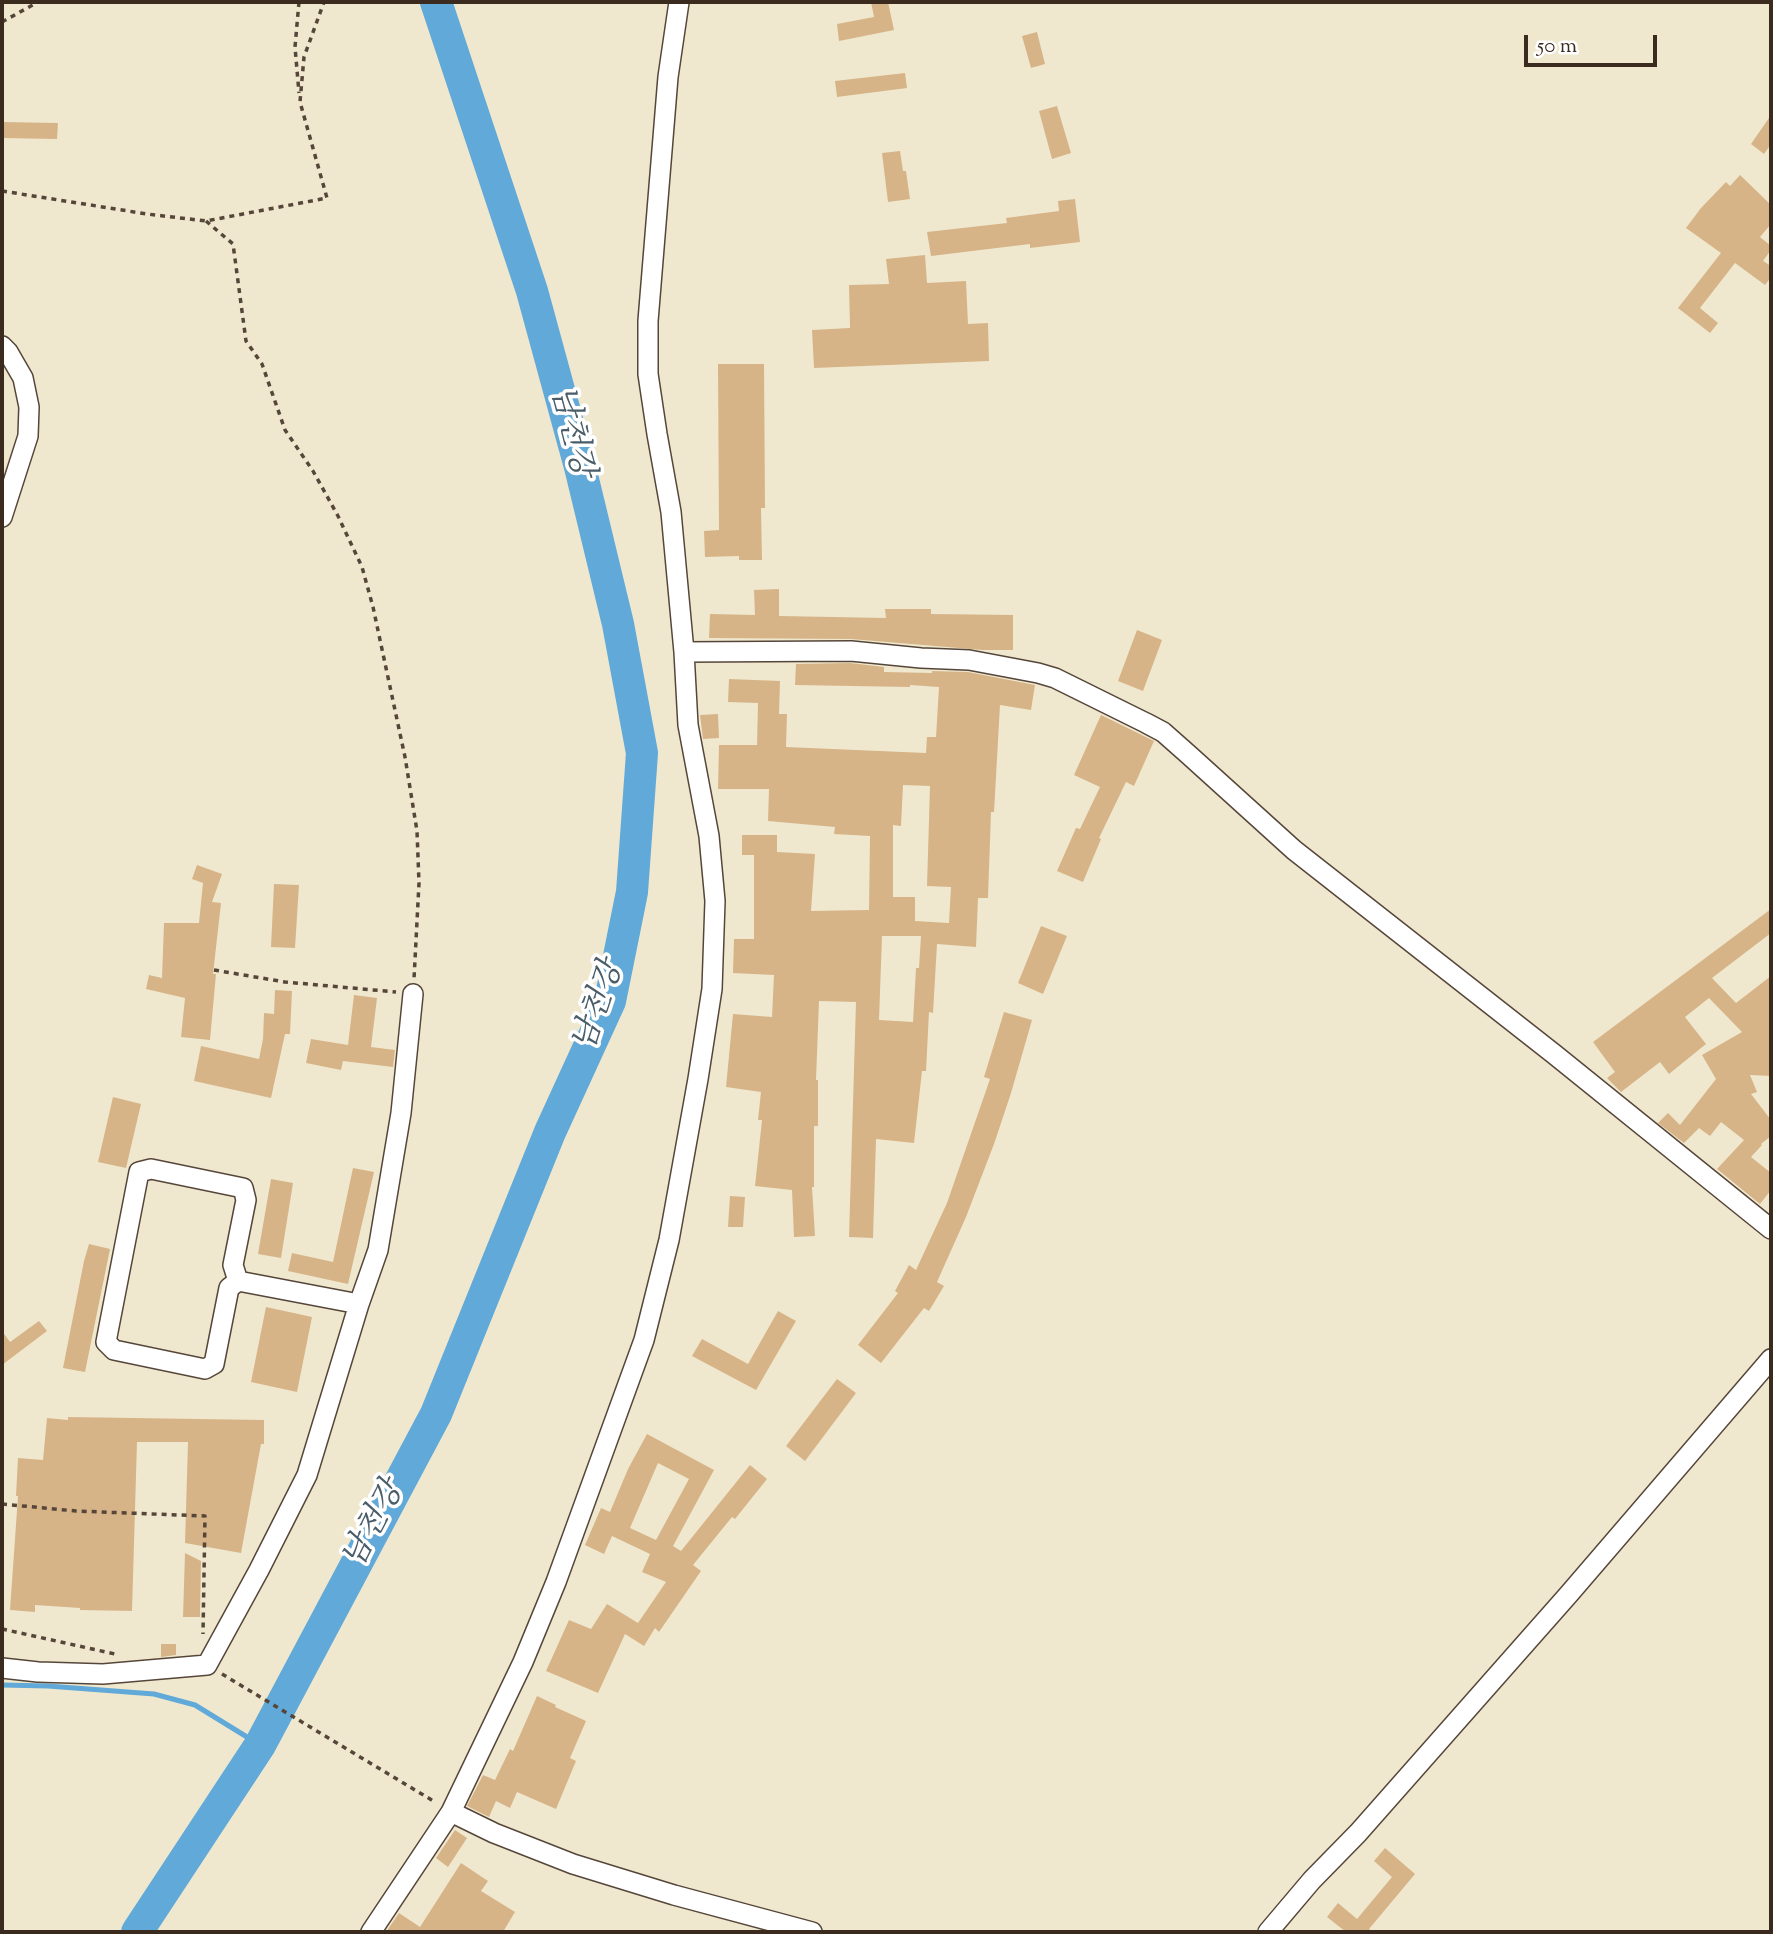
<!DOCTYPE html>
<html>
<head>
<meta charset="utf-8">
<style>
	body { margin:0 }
	#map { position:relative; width:1773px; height:1934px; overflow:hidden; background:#efe8cf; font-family:"Sorts Mill Goudy",serif }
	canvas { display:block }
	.frame { position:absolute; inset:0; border:4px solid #3b2a1e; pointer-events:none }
	.scale { position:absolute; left:1524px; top:35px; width:133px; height:32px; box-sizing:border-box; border:4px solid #3b2a1e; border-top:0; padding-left:9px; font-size:21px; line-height:24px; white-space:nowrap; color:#3b2a1e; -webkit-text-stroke:5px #fff; paint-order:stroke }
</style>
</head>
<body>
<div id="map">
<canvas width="1773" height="1934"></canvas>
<div class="frame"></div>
<div class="scale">50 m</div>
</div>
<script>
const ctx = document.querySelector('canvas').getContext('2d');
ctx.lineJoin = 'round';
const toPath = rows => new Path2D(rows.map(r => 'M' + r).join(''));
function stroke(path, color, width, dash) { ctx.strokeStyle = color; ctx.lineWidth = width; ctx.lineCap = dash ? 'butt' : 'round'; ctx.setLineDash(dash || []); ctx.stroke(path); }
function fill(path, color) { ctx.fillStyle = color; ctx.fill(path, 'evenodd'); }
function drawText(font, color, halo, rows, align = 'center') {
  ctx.font = font + ' "Sorts Mill Goudy","Noto Serif KR",serif'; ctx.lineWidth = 7; ctx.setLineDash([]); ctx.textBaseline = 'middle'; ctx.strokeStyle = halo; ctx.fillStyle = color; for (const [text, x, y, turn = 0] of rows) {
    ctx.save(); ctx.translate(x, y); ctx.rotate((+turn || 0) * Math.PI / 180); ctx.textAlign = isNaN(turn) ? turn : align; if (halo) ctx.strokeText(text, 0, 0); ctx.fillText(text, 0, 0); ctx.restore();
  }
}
const stream = toPath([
	[2,1685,48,1686,154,1694,195,1705,260,1745]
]);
const river = toPath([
	[137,1932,260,1745,436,1414,550,1132,610,1001,632,892,642,753,618,624,580,467,532,291,436,2]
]);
const building = toPath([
	[871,2,888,2,894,30,839,41,837,24,874,17],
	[1037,32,1045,64,1031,68,1022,36],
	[905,73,907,88,837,97,835,81],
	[1057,106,1071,153,1052,159,1039,111],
	[1771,115,1771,144,1764,154,1751,144],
	[2,122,58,123,57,139,2,138],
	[900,151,903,171,906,171,910,199,888,202,882,153],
	[1740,175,1771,205,1771,224,1760,237,1771,246,1771,250,1763,261,1771,266,1771,277,1765,285,1735,263,1700,308,1718,323,1710,333,1678,308,1721,253,1686,228,1701,208,1726,182,1730,186],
	[1075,199,1080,242,1030,248,1030,244,931,256,927,232,1007,223,1006,218,1059,211,1058,201],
	[925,255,927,283,966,281,968,324,988,323,989,361,814,368,812,330,850,328,849,285,889,284,886,259],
	[718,364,764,364,765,508,761,508,762,560,739,560,739,556,705,557,704,531,719,530],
	[779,589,779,616,886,618,885,609,931,609,931,614,1013,615,1013,650,983,650,851,639,709,638,710,614,755,615,754,590],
	[1137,630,1162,640,1143,691,1118,681],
	[850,663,884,667,884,672,932,673,932,671,968,672,1035,685,1031,710,1000,705,994,812,991,812,988,898,978,898,976,947,937,944,933,1013,929,1012,926,1071,922,1071,914,1143,876,1139,873,1238,849,1237,856,1002,819,1001,816,1080,818,1080,818,1126,814,1126,814,1187,812,1187,815,1236,794,1237,792,1190,755,1186,762,1120,758,1120,761,1092,726,1087,733,1014,772,1017,774,975,733,973,734,939,754,939,754,855,742,855,742,835,777,835,777,852,815,854,811,911,869,910,870,836,834,834,835,827,768,821,769,789,718,789,719,745,757,745,758,703,728,702,729,679,780,681,779,714,787,714,786,747,926,753,927,737,936,737,939,687,910,685,910,687,795,685,796,664],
	[903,785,930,786,927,886,951,887,949,923,915,921,915,897,893,897,893,825,901,826],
	[882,936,921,936,919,968,916,968,913,1022,879,1020],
	[718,714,719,738,703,739,700,715],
	[1101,715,1154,741,1134,786,1126,782,1099,838,1101,839,1083,882,1057,871,1076,828,1080,829,1100,787,1074,775],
	[197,865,222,874,212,902,221,903,213,974,216,974,210,1040,181,1037,185,998,146,989,149,975,162,978,164,923,199,923,203,883,192,879],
	[274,884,299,885,295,948,271,947],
	[1771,909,1771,933,1712,978,1736,1003,1771,976,1771,1076,1750,1075,1757,1092,1751,1094,1771,1120,1771,1136,1761,1144,1762,1145,1751,1157,1771,1173,1771,1190,1760,1204,1717,1169,1744,1140,1721,1122,1710,1136,1699,1128,1684,1143,1658,1123,1668,1113,1680,1125,1716,1079,1702,1055,1742,1032,1709,998,1685,1017,1706,1044,1669,1074,1660,1062,1621,1092,1607,1078,1615,1072,1593,1042],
	[1041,926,1067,936,1043,994,1018,983],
	[275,990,292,991,290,1034,285,1034,271,1098,194,1081,201,1046,259,1059,263,1039,264,1013,274,1014],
	[354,995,377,998,371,1047,395,1050,393,1067,343,1061,341,1070,306,1063,311,1039,348,1045],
	[1004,1012,1032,1020,1011,1093,994,1144,966,1217,937,1282,944,1286,929,1311,924,1308,881,1363,858,1345,898,1293,895,1291,909,1265,916,1270,947,1203,990,1079,984,1077],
	[113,1097,141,1104,126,1168,98,1162],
	[353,1168,374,1172,348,1284,288,1271,292,1253,333,1262],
	[271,1179,293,1183,281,1258,258,1254],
	[730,1196,745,1197,743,1227,728,1227],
	[89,1244,110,1249,85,1372,63,1368,84,1261],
	[266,1307,312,1317,297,1392,251,1382],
	[778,1311,796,1321,756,1390,692,1356,702,1339,748,1364],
	[39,1321,47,1331,2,1365,2,1331,10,1342],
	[837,1379,856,1393,805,1461,786,1446],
	[68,1417,264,1420,264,1444,261,1444,241,1553,185,1543,188,1442,137,1442,132,1611,80,1610,80,1608,35,1605,35,1612,10,1610,18,1496,16,1496,18,1458,43,1460,47,1418,68,1420],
	[647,1434,714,1470,673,1546,681,1551,750,1465,767,1479,735,1519,732,1517,693,1565,701,1571,659,1632,655,1628,644,1646,625,1634,598,1693,546,1671,569,1620,591,1629,607,1604,638,1623,666,1582,642,1572,650,1554,612,1536,604,1554,585,1545,601,1508,610,1512,628,1469],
	[658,1463,689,1479,656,1540,630,1528],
	[185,1553,201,1561,200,1617,183,1617],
	[161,1644,176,1644,176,1655,161,1657],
	[537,1696,556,1705,555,1707,586,1721,570,1758,576,1761,556,1809,517,1792,510,1808,496,1801,489,1817,467,1806,483,1775,495,1780,510,1749,513,1751],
	[455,1830,467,1838,448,1867,436,1858],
	[1385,1848,1415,1874,1369,1929,1373,1932,1346,1932,1327,1917,1338,1903,1357,1919,1392,1877,1374,1861],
	[461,1863,488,1881,481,1891,515,1912,503,1932,386,1932,399,1913,420,1927]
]);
const path = toPath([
	[299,2,295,47,299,93],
	[2,22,38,2],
	[2,191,147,214,206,221,327,198,300,102,304,57,324,2],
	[206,221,233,244,246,341,262,364,285,430,313,471,338,516,362,567,373,607,405,757,417,831,419,883,414,979],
	[214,970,285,982,396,992],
	[2,1504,76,1511,205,1516,203,1634],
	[2,1629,115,1654],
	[222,1674,435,1802]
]);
const minor = toPath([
	[2,346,8,352,23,378,29,407,28,436,2,517],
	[684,652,851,651,921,658,969,660,1038,673,1055,678,1146,723,1163,732,1189,755,1294,850,1554,1054,1771,1229],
	[238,1281,233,1265,246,1200,243,1188,151,1169,139,1172,106,1342,114,1350,205,1369,214,1364,229,1288,238,1281,359,1304],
	[2,1668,38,1672,103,1674,207,1665,259,1570,307,1475,359,1304,378,1250,401,1113,413,994],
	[451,1812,494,1833,573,1864,674,1895,812,1932],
	[371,1932,451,1812,523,1662,556,1582,644,1340,669,1240,698,1079,712,989,715,901,709,836,688,725,684,652,671,512,657,434,648,374,648,321,668,77,679,2],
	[1268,1932,1312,1880,1358,1833,1569,1594,1771,1359]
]);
const waterNames = [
	["남천강",569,432,76],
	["남천강",601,1007,-71],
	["남천강",376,1526,-62]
];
stroke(stream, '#60a9d8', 5);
stroke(river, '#60a9d8', 32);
fill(building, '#d7b487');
stroke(minor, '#564639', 22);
stroke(path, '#564639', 3.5, [5, 5]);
stroke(minor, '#fff', 19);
drawText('italic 32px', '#4a5d68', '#fff', waterNames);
</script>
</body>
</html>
